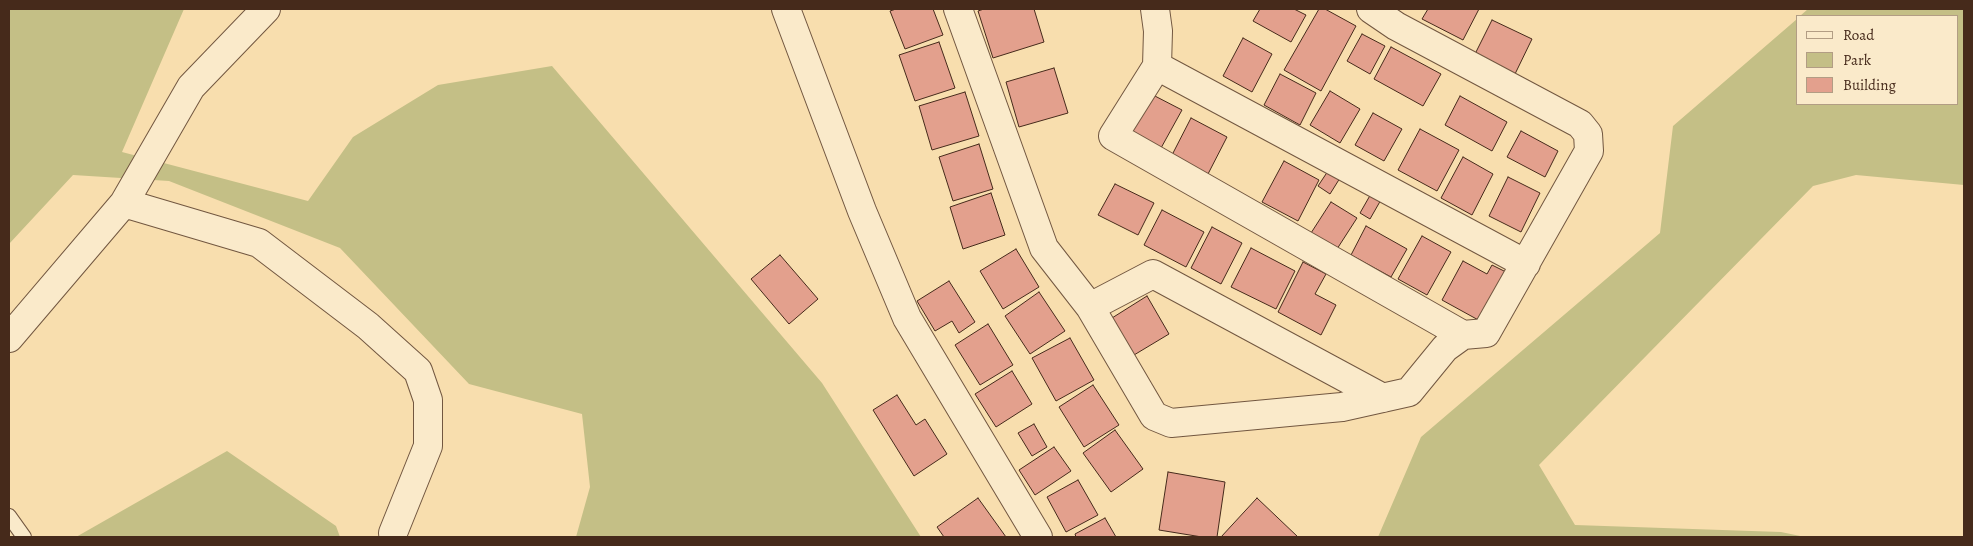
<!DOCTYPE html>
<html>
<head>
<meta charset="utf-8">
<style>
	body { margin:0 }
	#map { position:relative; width:1973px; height:546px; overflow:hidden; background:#f8deae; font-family:Alegreya,serif }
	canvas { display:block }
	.frame { position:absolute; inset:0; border:10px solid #462a1b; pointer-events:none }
	.legend { position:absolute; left:1796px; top:15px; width:162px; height:90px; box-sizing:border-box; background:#faeaca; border:1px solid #b29d84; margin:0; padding:6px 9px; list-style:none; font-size:15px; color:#462a1b }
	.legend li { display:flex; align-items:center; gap:10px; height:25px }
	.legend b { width:25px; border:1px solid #b29d84 }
</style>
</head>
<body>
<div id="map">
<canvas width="1973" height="546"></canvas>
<div class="frame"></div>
<ul class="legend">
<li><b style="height:6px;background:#faeaca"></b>Road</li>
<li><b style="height:14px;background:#c4bf86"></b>Park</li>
<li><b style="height:14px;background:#e3a08d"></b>Building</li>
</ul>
</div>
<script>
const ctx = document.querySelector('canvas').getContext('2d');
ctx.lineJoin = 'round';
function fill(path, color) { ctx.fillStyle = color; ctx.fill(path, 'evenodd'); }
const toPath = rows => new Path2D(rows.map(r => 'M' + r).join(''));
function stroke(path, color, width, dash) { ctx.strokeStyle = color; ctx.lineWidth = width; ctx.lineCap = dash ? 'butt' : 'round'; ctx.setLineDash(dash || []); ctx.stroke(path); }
const green = toPath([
	[9,9,184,9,122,152,308,201,353,137,438,85,552,66,822,383,921,537,576,537,590,487,582,414,469,384,340,248,169,181,73,175,9,244],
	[1808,9,1964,9,1964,185,1856,175,1813,186,1539,465,1575,525,1781,532,1805,537,1378,537,1421,437,1660,233,1673,126,1797,19,1797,104,1957,104,1957,16,1800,16],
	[227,451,336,526,340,537,76,537]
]);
const building = toPath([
	[896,9,933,9,943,35,905,49,890,11,896,9],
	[984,9,1034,9,1044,42,993,58,978,11,984,9],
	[1260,9,1294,9,1306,15,1291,42,1253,21,1260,9],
	[1319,9,1325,9,1356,26,1321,91,1284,70,1319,9],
	[1428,9,1479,9,1463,40,1422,19,1428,9],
	[1492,20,1532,39,1515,74,1475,54,1492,20],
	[1362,34,1385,46,1370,74,1347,61,1362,34],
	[1243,38,1272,54,1252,92,1223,76,1243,38],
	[939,42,955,88,915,101,899,55,939,42],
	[1391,47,1441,74,1423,106,1374,79,1391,47],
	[1054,68,1068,113,1019,127,1006,82,1054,68],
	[1280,74,1316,93,1300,125,1264,105,1280,74],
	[1330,91,1360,109,1340,143,1310,125,1330,91],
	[965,92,979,136,932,150,919,106,965,92],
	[1151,94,1182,110,1161,148,1130,132,1151,94],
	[1460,96,1507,122,1492,151,1445,125,1460,96],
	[1373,113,1402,129,1384,161,1355,145,1373,113],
	[1191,118,1227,137,1208,174,1172,155,1191,118],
	[1420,129,1459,150,1437,191,1398,170,1420,129],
	[1521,131,1558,151,1545,177,1507,157,1521,131],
	[979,144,993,189,953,201,939,157,979,144],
	[1463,157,1493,174,1472,215,1441,198,1463,157],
	[1284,161,1319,180,1298,221,1262,202,1284,161],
	[1328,171,1340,178,1330,194,1318,186,1328,171],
	[1508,177,1540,193,1521,232,1489,216,1508,177],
	[1115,184,1154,203,1138,235,1098,215,1115,184],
	[1372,192,1382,198,1370,219,1360,213,1372,192],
	[991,193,1005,235,963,249,950,207,991,193],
	[1331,202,1357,218,1337,249,1311,233,1331,202],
	[1162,210,1204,232,1186,267,1144,245,1162,210],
	[1366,226,1407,249,1391,277,1351,255,1366,226],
	[1212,227,1242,243,1221,284,1191,268,1212,227],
	[1422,236,1451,252,1427,295,1398,279,1422,236],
	[1251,248,1295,271,1276,309,1231,287,1251,248],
	[1016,249,1039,287,1003,309,980,271,1016,249],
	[780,255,818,299,789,324,751,279,780,255],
	[1463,261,1487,274,1492,265,1508,273,1482,322,1442,300,1463,261],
	[1303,262,1326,274,1315,294,1336,305,1321,335,1278,312,1303,262],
	[949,281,975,322,959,333,952,321,935,331,917,301,949,281],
	[1039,292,1065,331,1030,354,1005,316,1039,292],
	[1147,296,1169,334,1134,355,1112,318,1147,296],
	[988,324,1013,365,980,385,955,345,988,324],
	[1070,338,1094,380,1056,401,1032,358,1070,338],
	[1012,371,1032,404,996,427,975,394,1012,371],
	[1093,385,1119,425,1084,447,1059,407,1093,385],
	[897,395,916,425,925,419,947,454,914,476,873,410,897,395],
	[1034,424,1047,447,1032,456,1018,433,1034,424],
	[1115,430,1143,469,1111,492,1083,453,1115,430],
	[1054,447,1071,471,1035,495,1019,470,1054,447],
	[1168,472,1225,482,1217,537,1202,537,1159,530,1168,472],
	[1078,480,1098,515,1066,532,1047,497,1078,480],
	[978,498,1006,537,944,537,937,527,978,498],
	[1257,498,1298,537,1221,537,1257,498],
	[1105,518,1116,537,1076,537,1075,534,1105,518]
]);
const lane = toPath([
	[9,516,24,537]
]);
const street = toPath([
	[786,9,862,211,907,318,1038,537],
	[958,9,1044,248,1090,307,1154,416,1171,423,1342,407,1409,392,1445,348,1463,335,1486,333,1589,151,1588,134,1580,124,1396,26,1371,9],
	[1155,9,1158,31,1157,66,1113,136,1463,335],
	[1157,66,1526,264],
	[124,203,259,243,368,326,418,371,428,400,428,446,393,533],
	[1090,307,1153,274,1383,398],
	[9,338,124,203,191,87,266,9]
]);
fill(green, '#c4bf86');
fill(building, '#e3a08d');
stroke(building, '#462a1b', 1);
stroke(lane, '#725740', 16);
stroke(street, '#725740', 30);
stroke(lane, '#faeaca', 14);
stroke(street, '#faeaca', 28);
</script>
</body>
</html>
